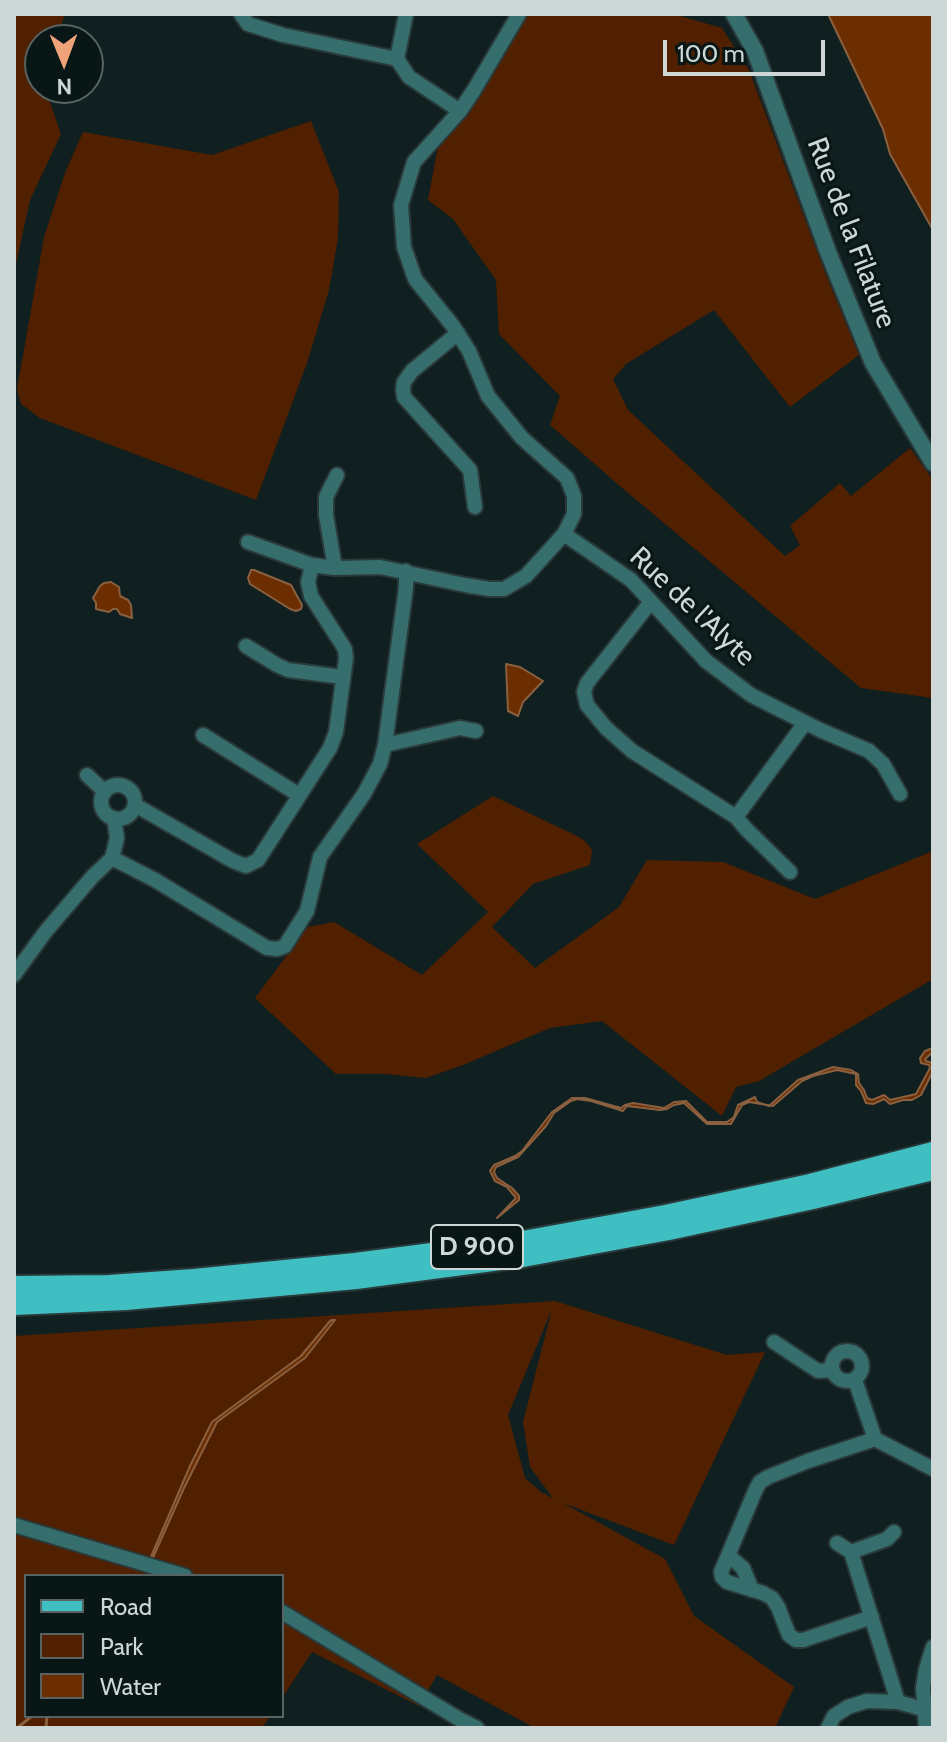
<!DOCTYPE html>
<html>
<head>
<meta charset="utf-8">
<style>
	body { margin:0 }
	#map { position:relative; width:947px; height:1742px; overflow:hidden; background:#101f1f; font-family:Cabin,sans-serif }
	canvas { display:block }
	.frame { position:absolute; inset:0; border:16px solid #cdd7d6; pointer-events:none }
	.legend { position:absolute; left:24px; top:1574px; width:260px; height:144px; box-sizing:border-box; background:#081616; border:2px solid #576363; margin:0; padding:10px 14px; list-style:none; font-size:24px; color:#cdd7d6 }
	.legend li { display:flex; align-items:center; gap:16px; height:40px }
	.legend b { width:40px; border:2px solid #576363 }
	.north { position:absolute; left:24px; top:24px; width:80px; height:80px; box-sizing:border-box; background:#081616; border:2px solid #576363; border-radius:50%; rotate:179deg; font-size:22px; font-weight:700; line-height:32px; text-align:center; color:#cdd7d6 }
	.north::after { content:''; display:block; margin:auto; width:28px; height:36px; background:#f0a279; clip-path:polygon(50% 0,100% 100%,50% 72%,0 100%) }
	.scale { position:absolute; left:663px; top:40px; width:162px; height:36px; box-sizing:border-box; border:4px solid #cdd7d6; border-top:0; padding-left:10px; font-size:24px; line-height:28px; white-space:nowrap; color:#cdd7d6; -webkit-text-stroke:6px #081616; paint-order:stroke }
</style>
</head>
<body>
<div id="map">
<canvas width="947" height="1742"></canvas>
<div class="frame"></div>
<ul class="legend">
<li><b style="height:10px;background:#3fbfc1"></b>Road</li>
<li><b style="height:22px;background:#512000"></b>Park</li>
<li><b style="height:22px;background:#6c2d00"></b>Water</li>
</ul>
<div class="north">N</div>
<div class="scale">100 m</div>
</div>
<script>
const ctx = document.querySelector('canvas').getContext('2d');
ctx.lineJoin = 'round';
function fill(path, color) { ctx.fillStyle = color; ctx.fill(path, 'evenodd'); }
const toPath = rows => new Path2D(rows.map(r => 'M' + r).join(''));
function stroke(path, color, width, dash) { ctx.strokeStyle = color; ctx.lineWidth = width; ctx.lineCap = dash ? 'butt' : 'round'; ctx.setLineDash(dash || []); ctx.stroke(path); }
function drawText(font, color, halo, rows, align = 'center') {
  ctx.font = font + ' Cabin,sans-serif'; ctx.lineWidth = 6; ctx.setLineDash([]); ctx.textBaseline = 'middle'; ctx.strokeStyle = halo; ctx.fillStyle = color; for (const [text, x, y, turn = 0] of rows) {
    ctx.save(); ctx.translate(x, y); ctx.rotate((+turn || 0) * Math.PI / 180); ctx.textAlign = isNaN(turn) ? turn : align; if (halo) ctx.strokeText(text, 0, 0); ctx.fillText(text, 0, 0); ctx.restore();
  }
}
const green = toPath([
	[14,14,65,14,56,40,40,40,40,88,47,88,47,94,61,134,30,200,14,273],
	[526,14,679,14,680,16,722,28,749,70,826,275,859,355,790,407,714,310,626,364,613,379,628,410,785,556,800,545,790,526,840,483,851,496,910,448,933,480,933,698,861,688,621,487,550,425,560,396,499,334,496,280,453,219,428,200,439,141],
	[311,121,339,192,338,238,329,290,307,363,256,500,40,418,21,404,17,389,44,237,65,173,83,132,212,155],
	[493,796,575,835,584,840,592,850,590,865,533,884,492,927,535,968,619,907,647,860,723,862,815,899,933,851,933,979,759,1081,736,1087,722,1116,602,1021,550,1028,463,1065,426,1078,386,1074,336,1074,255,998,308,927,334,922,422,975,488,912,417,844],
	[555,1301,727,1355,765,1352,674,1545,563,1503,665,1559,694,1616,794,1687,775,1728,535,1728,437,1675,419,1706,312,1652,282,1698,282,1576,26,1576,26,1716,270,1716,262,1728,14,1728,14,1336],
	[552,1309,523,1422,530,1467,553,1498,541,1492,525,1478,508,1415]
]);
const water = toPath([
	[828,14,933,14,933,230,890,154,883,129,828,14],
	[251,570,254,570,291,585,302,605,301,609,296,611,290,609,250,584,248,578,251,570],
	[111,582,119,587,120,596,128,600,131,605,132,618,120,614,117,609,113,609,109,612,96,609,96,603,93,598,100,586,104,583,111,582],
	[506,664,520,667,543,681,523,702,518,716,508,711,506,664],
	[933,1048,933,1052,925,1059,926,1061,933,1063,933,1071,921,1095,912,1100,903,1100,890,1104,884,1099,873,1104,866,1103,861,1091,856,1085,856,1074,837,1070,813,1076,802,1081,773,1106,749,1102,742,1105,731,1124,707,1124,684,1103,674,1105,667,1109,660,1110,627,1106,623,1111,591,1101,577,1099,571,1101,554,1113,546,1126,518,1157,496,1167,494,1172,497,1178,512,1188,519,1196,519,1200,497,1218,516,1198,507,1187,495,1181,490,1171,494,1165,515,1156,522,1151,552,1112,572,1098,585,1098,621,1108,625,1105,633,1103,664,1108,674,1102,686,1101,707,1122,727,1122,734,1117,738,1105,755,1097,757,1102,769,1106,798,1080,833,1067,851,1070,858,1074,859,1083,864,1090,867,1098,872,1100,884,1095,890,1100,916,1094,930,1068,929,1065,921,1063,920,1058,925,1051,933,1048],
	[332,1320,335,1320,305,1358,217,1422,184,1488,152,1560,150,1559,190,1466,212,1422,301,1356,330,1321,332,1320]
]);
const stream = toPath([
	[17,1728,32,1716],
	[46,1728,47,1716]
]);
const minor = toPath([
	[241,14,248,24,283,35,397,59,409,77,460,111],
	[397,59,406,14],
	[458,333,412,371,404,382,403,390,404,397,470,470,475,507],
	[564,534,631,580,706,661,751,695,820,730,869,751,883,764,900,794],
	[248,542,312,565,335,568,380,567,465,585,489,589,504,589,526,576,564,534,574,514,574,496,567,478,522,438,488,396,469,351,453,326,415,279,404,247,401,205,414,162,460,111,474,90,519,14],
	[335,568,326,515,326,497,337,475],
	[650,603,587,683,584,692,587,705,606,728,632,751,736,817,805,723],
	[246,646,277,665,288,670,343,677],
	[203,735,299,795],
	[385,745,460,728,476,731],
	[87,775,105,792],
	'101 802a17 17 0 1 1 34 0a17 17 0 1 1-34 0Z',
	[135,805,233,861,246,866,258,860,330,748,336,732,346,658,345,649,311,596,308,582,312,565],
	[736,817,746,829,790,872],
	[112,858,155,880,267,948,277,949,285,946,307,911,320,857,364,794,380,764,385,745,406,587,406,571],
	[14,975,46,931,93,876,112,858,117,838,114,818],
	[774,1342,818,1371,832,1370],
	'832 1366a15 15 0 1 1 30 0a15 15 0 1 1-30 0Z',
	[855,1380,875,1439],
	[14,1525,185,1576],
	[894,1532,887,1539,851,1552,898,1702],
	[837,1543,851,1552],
	[729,1556,743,1568,752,1590],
	[282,1612,459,1719,477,1728],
	[872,1617,803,1640,796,1640,789,1635,778,1607,772,1598,763,1593,727,1582,722,1577,721,1572,756,1489,760,1482,768,1477,808,1461,875,1439,933,1469],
	[828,1728,834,1716,848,1707,867,1701,898,1702,933,1712],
	[926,1728,923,1688,926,1669,933,1647]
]);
const tertiary = toPath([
	[734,14,755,51,828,252,873,363,933,463]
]);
const primary = toPath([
	[14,1286,109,1285,194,1279,355,1263,517,1242,665,1215,810,1184,933,1152],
	[14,1305,126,1300,356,1279,523,1257,669,1230,813,1199,933,1170]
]);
const shields = [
	[477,1247,92]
];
const shieldNames = [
	["D 900",477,1247]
];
const streetNames = [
	["Rue de la Filature",851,233,69],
	["Rue de l'Alyte",692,607,43]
];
fill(green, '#512000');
fill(water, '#6c2d00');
stroke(water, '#896040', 2);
stroke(stream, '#896040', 3);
stroke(minor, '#2a3939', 18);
stroke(tertiary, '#2a3939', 20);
stroke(primary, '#2a3939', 24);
stroke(minor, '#366d6d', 14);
stroke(tertiary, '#366d6d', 16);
stroke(primary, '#3fbfc1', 20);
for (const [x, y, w] of shields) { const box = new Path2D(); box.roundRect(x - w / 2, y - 22, w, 44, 6); ctx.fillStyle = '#081616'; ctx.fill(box); stroke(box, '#cdd7d6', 2); }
drawText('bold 26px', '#cdd7d6', null, shieldNames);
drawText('28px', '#cdd7d6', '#081616', streetNames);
</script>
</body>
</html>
